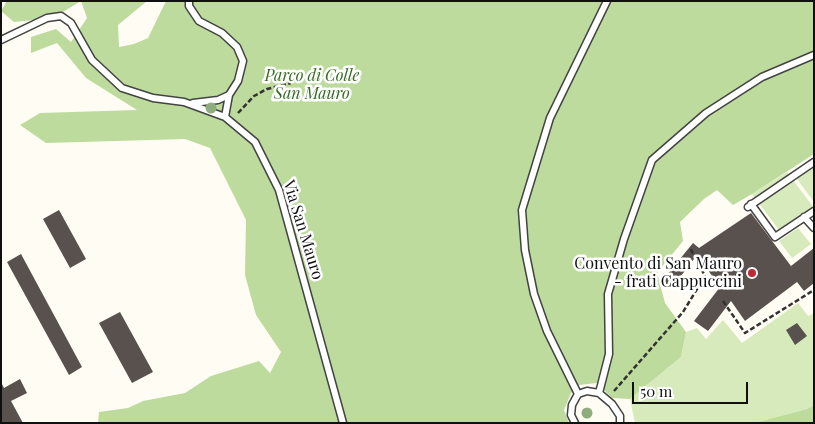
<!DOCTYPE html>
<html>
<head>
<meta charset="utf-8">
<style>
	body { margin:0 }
	#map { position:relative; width:815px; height:424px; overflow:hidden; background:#fffcf4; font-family:"Playfair Display",serif }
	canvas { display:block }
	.frame { position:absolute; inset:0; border:2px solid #101010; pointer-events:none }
	.scale { position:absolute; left:632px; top:382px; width:116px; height:22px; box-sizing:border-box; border:2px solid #101010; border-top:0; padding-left:6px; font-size:15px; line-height:18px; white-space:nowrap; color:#101010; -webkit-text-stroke:4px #fff; paint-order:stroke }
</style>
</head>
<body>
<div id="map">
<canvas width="815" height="424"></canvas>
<div class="frame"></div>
<div class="scale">50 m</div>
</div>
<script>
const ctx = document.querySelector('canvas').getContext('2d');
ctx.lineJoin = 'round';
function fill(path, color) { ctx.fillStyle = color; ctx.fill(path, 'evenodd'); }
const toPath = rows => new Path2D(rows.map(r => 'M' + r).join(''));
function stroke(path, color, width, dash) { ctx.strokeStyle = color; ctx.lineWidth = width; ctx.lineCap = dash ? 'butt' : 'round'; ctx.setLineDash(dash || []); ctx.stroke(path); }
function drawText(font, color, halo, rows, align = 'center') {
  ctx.font = font + ' "Playfair Display",serif'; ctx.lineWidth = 5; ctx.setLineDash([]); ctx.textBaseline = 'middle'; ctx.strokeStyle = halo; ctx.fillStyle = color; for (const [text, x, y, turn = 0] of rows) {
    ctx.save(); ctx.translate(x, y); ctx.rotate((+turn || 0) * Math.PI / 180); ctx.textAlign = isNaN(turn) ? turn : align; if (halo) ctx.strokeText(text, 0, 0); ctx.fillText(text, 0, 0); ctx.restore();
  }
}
const green = toPath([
	[814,166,814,202,797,179],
	[787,172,814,208,779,230,752,194],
	[798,228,811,244,792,258,779,241],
	[798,303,808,316,814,313,814,405,807,409,754,423,635,423,630,399,681,357,686,332,697,328,706,339,723,320,742,343]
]);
const forest = toPath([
	[7,1,81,1,53,18,14,22,1,11],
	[81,1,147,1,118,25,119,47,134,44,148,38,166,1,814,1,814,154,752,194,733,205,717,190,704,199,680,222,683,241,657,273,665,303,686,332,681,357,630,399,612,398,597,383,579,385,571,393,564,410,569,423,98,423,99,412,128,408,143,401,185,393,211,376,259,361,270,373,281,352,256,315,245,275,246,220,210,148,185,139,46,143,20,125,40,113,137,110,86,78,57,43,31,53,31,37,56,29,71,42,87,18],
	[814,405,814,423,754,423,807,409]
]);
const building = toPath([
	[59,210,86,259,70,268,43,219],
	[751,213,791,266,814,248,814,283,804,291,797,282,745,321,731,301,708,331,694,321,720,287,697,255,671,289,662,281,693,243,699,248],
	[21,254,82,367,69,375,7,262],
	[120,312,153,372,132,383,99,323],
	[797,323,807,336,795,345,786,330],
	[20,379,27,393,11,401,23,423,1,423,1,382,4,388]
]);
const path = toPath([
	[238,113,254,96,267,89,291,83],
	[723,301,745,333,814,290],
	[614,391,683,312,705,276,690,248]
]);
const service = toPath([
	[189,1,189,6,199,21,222,33,237,47,243,61,238,81,229,95,218,100,193,103],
	[1,40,47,18,61,16,71,23,92,60,122,88,153,98,184,102,225,117,255,142,279,190,343,423],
	[225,117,229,95],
	[751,204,775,237,814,211],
	[748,207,814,162],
	[804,217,814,228],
	[599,393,609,354,608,294,624,239,652,160,706,113,762,77,814,55],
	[578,394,547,331,534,294,525,250,522,210,550,118,607,1],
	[575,423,571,415,572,405,578,394,587,391,599,393,612,404,620,416,620,423]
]);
const trees = [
	[211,108],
	[587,413]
];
const markers = [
	[752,273,5,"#c22737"]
];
const parkNames = [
	["Parco di Colle",312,76],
	["San Mauro",312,94]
];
const streetNames = [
	["Via San Mauro",303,230,73]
];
const poiNames = [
	["Convento di San Mauro",742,264],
	["- frati Cappuccini",742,282]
];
fill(green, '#d7eabc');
fill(forest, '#bcdb9c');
fill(building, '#59514d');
stroke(service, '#434343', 9);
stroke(path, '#323232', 2.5, [5, 2.5]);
stroke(service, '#fff', 6);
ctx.fillStyle = '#8fac7f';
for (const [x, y] of trees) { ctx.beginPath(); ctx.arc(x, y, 5.5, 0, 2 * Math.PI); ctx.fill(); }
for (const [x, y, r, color] of markers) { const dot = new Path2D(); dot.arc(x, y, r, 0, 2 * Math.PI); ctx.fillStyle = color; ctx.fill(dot); stroke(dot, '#fff', 2); }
drawText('italic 16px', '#336a1f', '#fff', parkNames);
drawText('16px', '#101010', '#fff', streetNames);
drawText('16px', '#101010', '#fff', poiNames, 'right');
</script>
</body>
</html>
